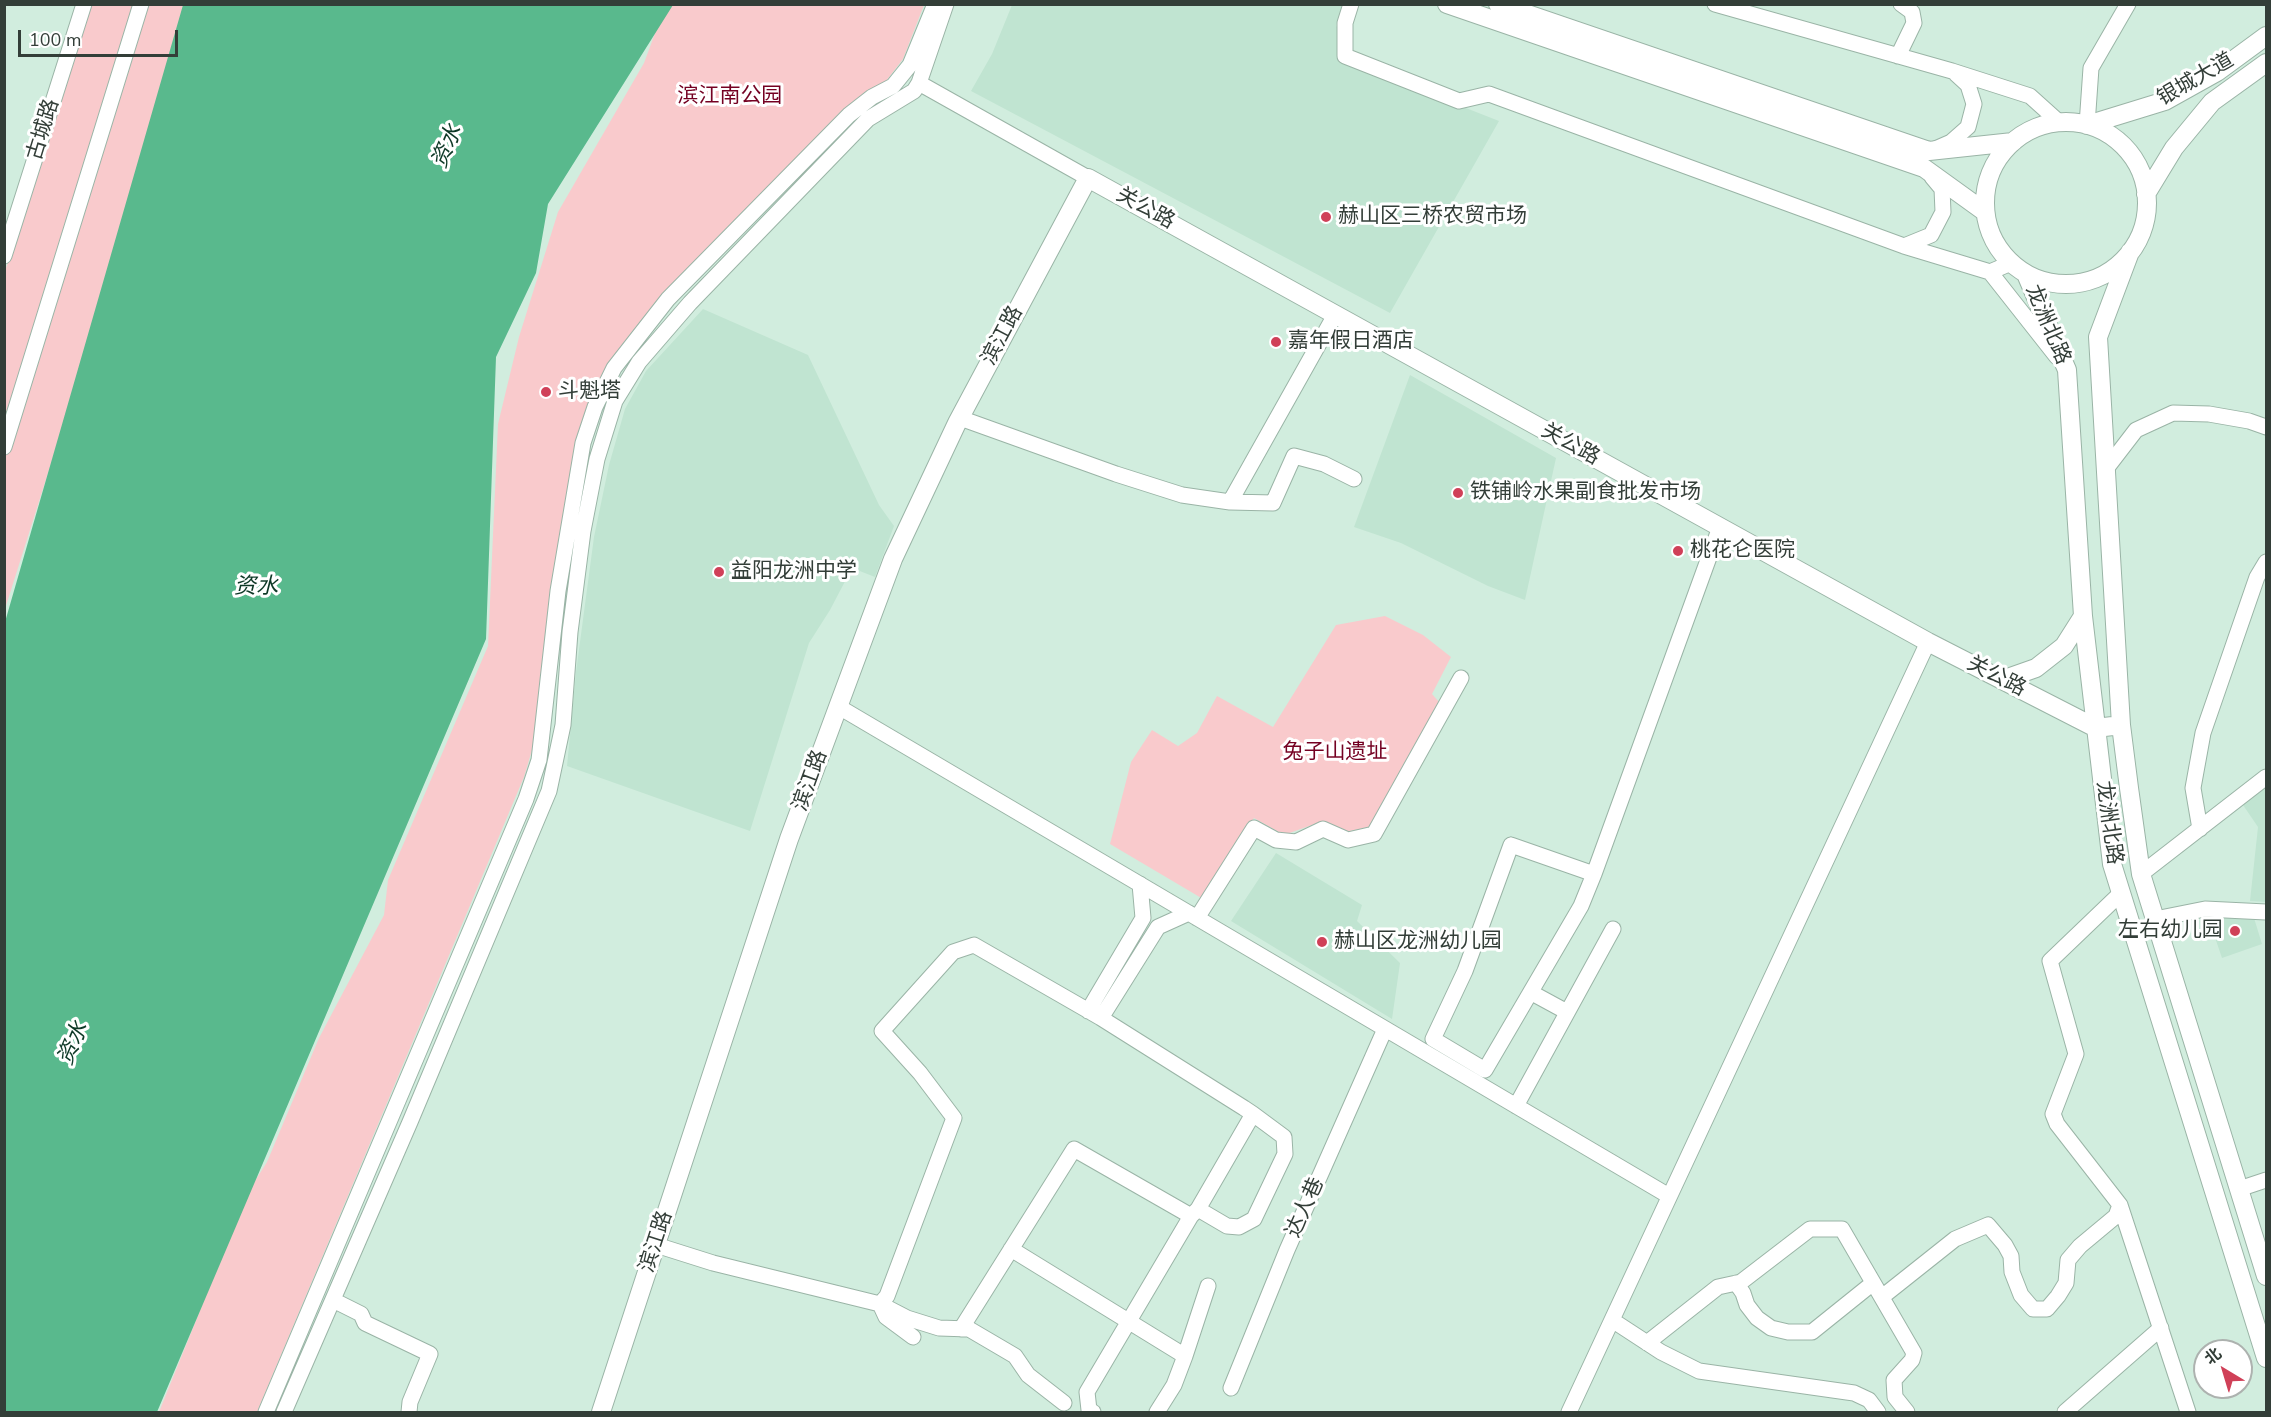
<!DOCTYPE html>
<html>
<head>
<meta charset="utf-8">
<style>
	body { margin:0 }
	#map { position:relative; width:2271px; height:1417px; overflow:hidden; background:#d1edde; font-family:"Nunito Sans","Noto Sans SC",sans-serif }
	canvas { display:block }
	.frame { position:absolute; inset:0; border:6px solid #333e38; pointer-events:none }
	.north { position:absolute; left:2193px; top:1339px; width:60px; height:60px; box-sizing:border-box; background:#fff; border:2px solid #adb2af; border-radius:50%; rotate:322deg; font-size:16px; font-weight:700; line-height:24px; text-align:center; color:#333e38 }
	.north::after { content:''; display:block; margin:auto; width:21px; height:27px; background:#d04058; clip-path:polygon(50% 0,100% 100%,50% 72%,0 100%) }
	.scale { position:absolute; left:18px; top:30px; width:160px; height:27px; box-sizing:border-box; border:3px solid #333e38; border-top:0; padding-left:8px; font-size:18px; line-height:21px; white-space:nowrap; color:#333e38; -webkit-text-stroke:4px #fff; paint-order:stroke }
</style>
</head>
<body>
<div id="map">
<canvas width="2271" height="1417"></canvas>
<div class="frame"></div>
<div class="north">北</div>
<div class="scale">100 m</div>
</div>
<script>
const ctx = document.querySelector('canvas').getContext('2d');
ctx.lineJoin = 'round';
function fill(path, color) { ctx.fillStyle = color; ctx.fill(path, 'evenodd'); }
const toPath = rows => new Path2D(rows.map(r => 'M' + r).join(''));
function stroke(path, color, width, dash) { ctx.strokeStyle = color; ctx.lineWidth = width; ctx.lineCap = dash ? 'butt' : 'round'; ctx.setLineDash(dash || []); ctx.stroke(path); }
function drawText(font, color, halo, rows, align = 'center') {
  ctx.font = font + ' "Nunito Sans","Noto Sans SC",sans-serif'; ctx.lineWidth = 6; ctx.setLineDash([]); ctx.textBaseline = 'middle'; ctx.strokeStyle = halo; ctx.fillStyle = color; for (const [text, x, y, turn = 0] of rows) {
    ctx.save(); ctx.translate(x, y); ctx.rotate((+turn || 0) * Math.PI / 180); ctx.textAlign = isNaN(turn) ? turn : align; if (halo) ctx.strokeText(text, 0, 0); ctx.fillText(text, 0, 0); ctx.restore();
  }
}
const built = toPath([
	[1012,5,1342,5,1336,25,1354,64,1499,121,1390,313,971,91,992,54],
	[703,309,808,355,879,505,894,526,875,577,852,568,830,610,809,643,750,831,567,766,576,672,594,537,609,465,625,409,646,371],
	[1410,375,1556,458,1525,600,1488,586,1401,543,1354,527],
	[2266,786,2266,902,2250,901,2258,827,2243,805],
	[1276,853,1362,905,1357,921,1400,963,1392,1019,1231,921],
	[2208,917,2254,918,2262,944,2222,958]
]);
const green = toPath([
	[673,4,924,5,903,59,883,85,678,283,597,392,535,740,524,777,257,1412,159,1412,248,1192,267,1162,319,1038,384,915,388,880,488,646,498,424,519,337,558,212,644,63,661,17],
	[91,5,189,5,147,160,5,609,5,271],
	[1385,616,1423,635,1451,657,1432,694,1439,702,1369,827,1345,832,1323,821,1284,835,1254,818,1203,899,1110,844,1131,762,1152,730,1178,746,1197,733,1217,696,1273,727,1336,625]
]);
const water = toPath([
	[183,5,673,5,548,204,536,273,496,357,486,639,157,1412,5,1412,5,622]
]);
const minor = toPath([
	[1351,4,1345,23,1345,56,1459,101,1489,94,1904,246,1990,272,2011,263],
	[1715,4,1952,71,2030,96,2060,123],
	[1898,56,1914,23,1912,12,1901,4],
	[919,83,1088,178],
	[2087,125,2091,68,2128,4],
	[1935,149,1951,142,1968,127,1974,104,1968,85,1956,74],
	[1904,246,1931,235,1943,212,1942,189,1932,177],
	[4,256,84,4],
	[1990,272,2057,357],
	[960,418,1116,474,1182,495,1230,502,1273,503,1294,456,1324,464,1354,479],
	[4,447,141,4],
	[2106,469,2136,430,2173,413,2209,414,2249,421,2266,427],
	[1230,502,1335,315],
	[839,707,1669,1196],
	[2200,829,2193,788,2203,733,2257,577,2266,562],
	[1511,845,1594,874,1581,906,1485,1070,1433,1039,1465,971,1511,845],
	[1594,874,1720,527],
	[2141,874,2266,777],
	[2121,893,2050,961,2076,1054,2053,1114,2057,1124,2120,1205,2188,1412],
	[1197,918,1254,828,1276,840,1296,842,1323,829,1348,840,1374,834,1461,678],
	[2155,919,2205,909,2266,912],
	[1532,993,1567,1012],
	[1088,1011,1143,918,1140,884],
	[1101,1018,1158,927,1189,913],
	[1516,1106,1613,929],
	[2239,1189,2266,1180],
	[656,1245,713,1263,880,1304,907,1318,939,1328,969,1329,1015,1356,1028,1375,1064,1403],
	[1011,1249,1185,1356,1208,1286],
	[1736,1283,1743,1293,1747,1305,1757,1318,1771,1328,1788,1332,1812,1332,1873,1283],
	[1882,1297,1955,1239,1988,1225,2005,1245,2011,1256,2012,1272,2021,1295,2033,1309,2047,1309,2058,1296,2066,1283,2068,1260,2080,1246,2116,1216,2120,1205],
	[333,1300,361,1314,365,1323,430,1354,410,1402,409,1412],
	[1612,1320,1661,1352,1699,1371,1854,1393,1869,1400,1878,1412],
	[961,1329,1074,1149,1191,1216,1198,1209],
	[913,1337,886,1317,880,1304,887,1296,954,1118,920,1073,882,1031,953,952,974,945,1101,1018,1244,1108,1253,1114,1284,1137,1285,1154,1254,1219,1239,1227,1227,1226,1198,1209,1253,1114],
	[1647,1343,1718,1287,1741,1282,1810,1229,1842,1229,1914,1353,1912,1360,1894,1380,1895,1397,1907,1412],
	[1231,1388,1287,1250,1385,1029],
	[266,1412,526,799,539,760,558,591,583,443,595,407,614,368,668,299,849,115,872,97,893,86,910,65,935,4],
	[284,1412,410,1122,549,791,563,725,570,632,583,531,597,459,615,401,639,362,690,303,868,119,914,91,919,83,946,4],
	[1093,1412,1089,1410,1087,1392,1191,1216],
	[1157,1412,1174,1385,1185,1356],
	[1569,1412,1928,642],
	[2065,1412,2161,1328]
]);
const major = toPath([
	[1447,4,1924,168,1985,212],
	[1498,4,1929,151,2013,142],
	'1985 203a81 81 0 1 1 162 0a81 81 0 1 1-162 0Z',
	[2087,125,2165,101,2217,72,2266,36],
	[2146,194,2174,148,2212,102,2266,63],
	[2130,252,2098,337,2121,725,2129,788,2141,874,2266,1276],
	[2026,274,2067,370,2083,616,2112,864,2266,1358],
	[2002,680,2036,668,2064,646,2083,616],
	[601,1412,789,839,893,559,957,423,1088,178,1928,642,2096,728,2121,725]
]);
const markers = [
	[1326,217,6,"#d04058"],
	[1276,342,6,"#d04058"],
	[546,392,6,"#d04058"],
	[1458,493,6,"#d04058"],
	[1678,551,6,"#d04058"],
	[719,572,6,"#d04058"],
	[2235,931,6,"#d04058"],
	[1322,942,6,"#d04058"]
];
const streetNames = [
	["银城大道",2196,80,-30],
	["古城路",44,130,-73],
	["关公路",1145,209,29],
	["龙洲北路",2047,325,67],
	["滨江路",1003,336,-62],
	["关公路",1570,445,29],
	["关公路",1996,677,27],
	["滨江路",811,781,-70],
	["龙洲北路",2108,823,82],
	["达人巷",1306,1208,-66],
	["滨江路",657,1242,-72]
];
const parkNames = [
	["滨江南公园",730,97],
	["兔子山遗址",1335,753]
];
const poiNames = [
	["赫山区三桥农贸市场",1338,217],
	["嘉年假日酒店",1288,342],
	["斗魁塔",558,392],
	["铁铺岭水果副食批发市场",1470,493],
	["桃花仑医院",1690,551],
	["益阳龙洲中学",731,572],
	["左右幼儿园",2223,931,"right"],
	["赫山区龙洲幼儿园",1334,942]
];
const waterNames = [
	["资水",448,147,-67],
	["资水",256,588],
	["资水",74,1044,-67]
];
fill(built, '#c0e4d1');
fill(green, '#f9cacc');
fill(water, '#59b98d');
stroke(minor, '#9ab4a6', 17);
stroke(major, '#9ab4a6', 20);
stroke(minor, '#fff', 15);
stroke(major, '#fff', 18);
for (const [x, y, r, color] of markers) { const dot = new Path2D(); dot.arc(x, y, r, 0, 2 * Math.PI); ctx.fillStyle = color; ctx.fill(dot); stroke(dot, '#fff', 2); }
drawText('21px', '#333e38', '#fff', streetNames);
drawText('21px', '#740022', '#fff', parkNames);
drawText('21px', '#333e38', '#fff', poiNames, 'left');
drawText('italic 22px', '#0d3826', '#fff', waterNames);
</script>
</body>
</html>
